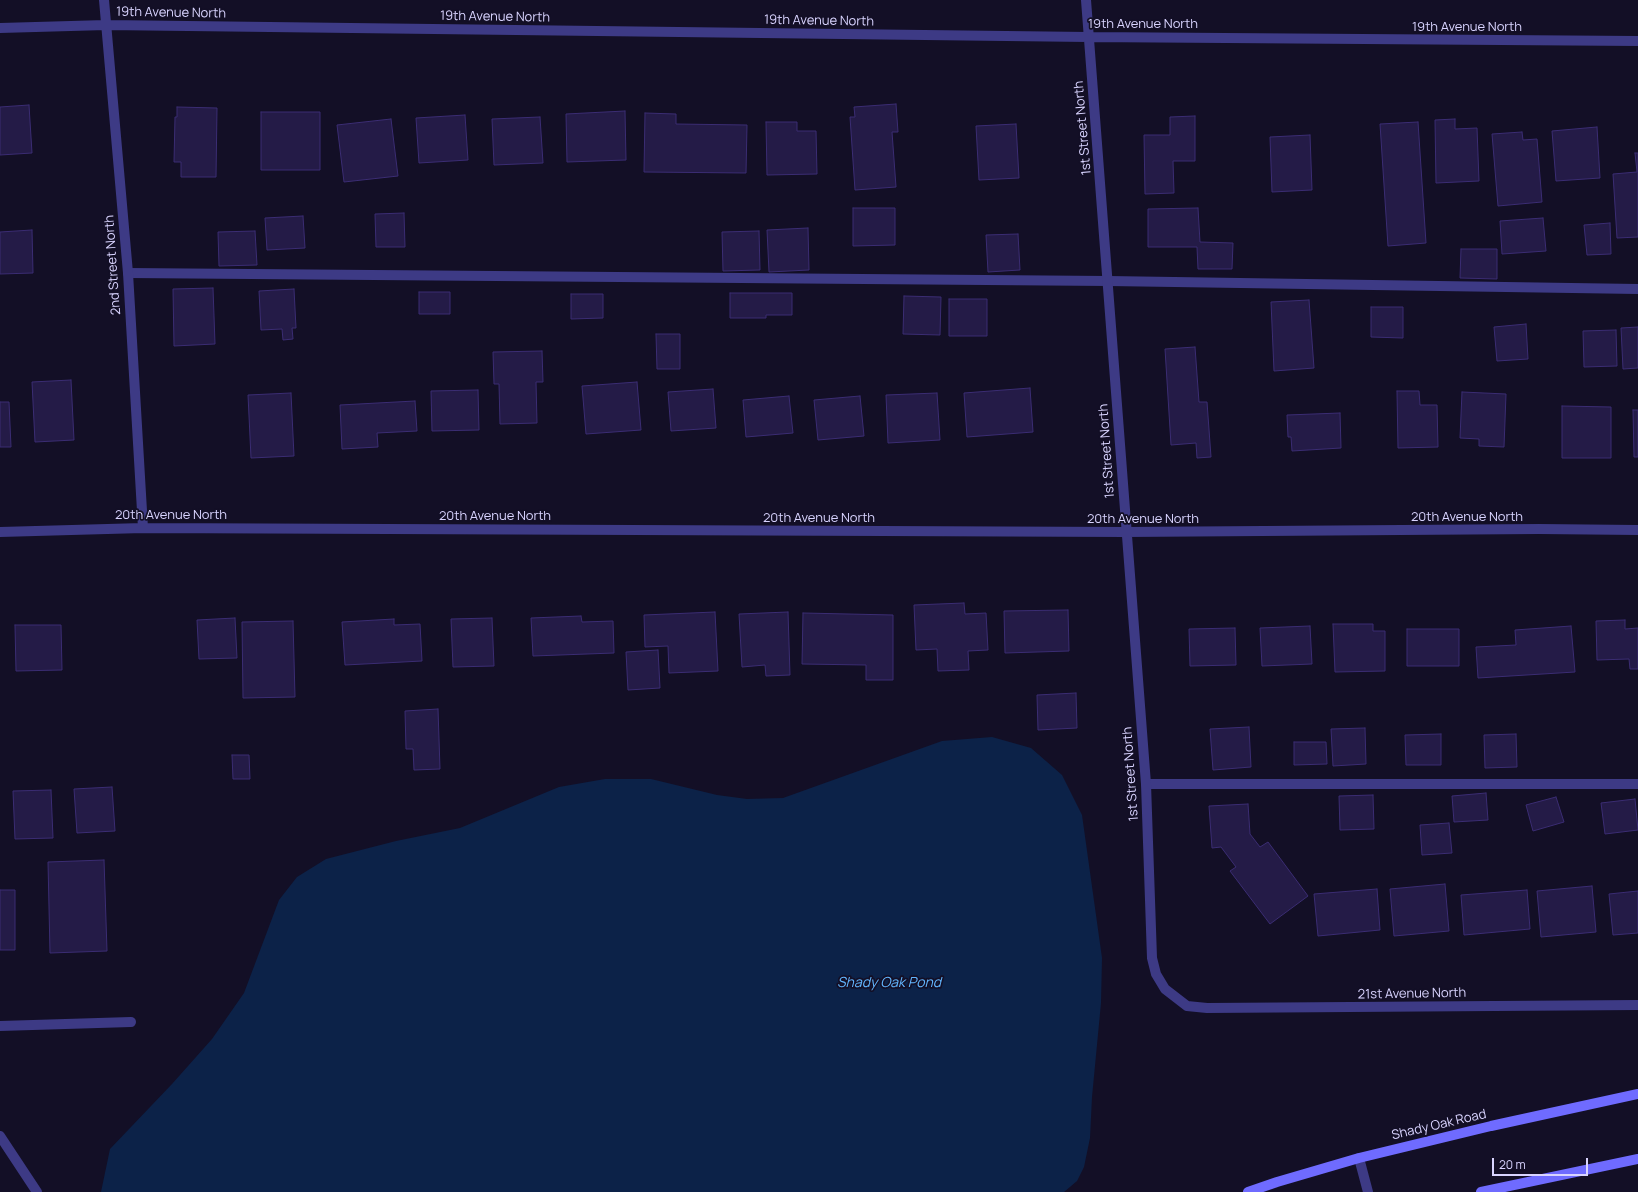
<!DOCTYPE html>
<html>
<head>
<meta charset="utf-8">
<style>
	body { margin:0 }
	#map { position:relative; width:1638px; height:1192px; overflow:hidden; background:#130f26; font-family:Manrope,sans-serif }
	canvas { display:block }
	.scale { position:absolute; left:1492px; top:1158px; width:96px; height:18px; box-sizing:border-box; border:2px solid #d9d4ff; border-top:0; padding-left:5px; font-size:12px; line-height:14px; white-space:nowrap; color:#d9d4ff; -webkit-text-stroke:3px #130f26; paint-order:stroke }
</style>
</head>
<body>
<div id="map">
<canvas width="1638" height="1192"></canvas>
<div class="scale">20 m</div>
</div>
<script>
const ctx = document.querySelector('canvas').getContext('2d');
ctx.lineJoin = 'round';
function fill(path, color) { ctx.fillStyle = color; ctx.fill(path, 'evenodd'); }
const toPath = rows => new Path2D(rows.map(r => 'M' + r).join(''));
function stroke(path, color, width, dash) { ctx.strokeStyle = color; ctx.lineWidth = width; ctx.lineCap = dash ? 'butt' : 'round'; ctx.setLineDash(dash || []); ctx.stroke(path); }
function drawText(font, color, halo, rows, align = 'center') {
  ctx.font = font + ' Manrope,sans-serif'; ctx.lineWidth = 3.5; ctx.setLineDash([]); ctx.textBaseline = 'middle'; ctx.strokeStyle = halo; ctx.fillStyle = color; for (const [text, x, y, turn = 0] of rows) {
    ctx.save(); ctx.translate(x, y); ctx.rotate((+turn || 0) * Math.PI / 180); ctx.textAlign = isNaN(turn) ? turn : align; if (halo) ctx.strokeText(text, 0, 0); ctx.fillText(text, 0, 0); ctx.restore();
  }
}
const water = toPath([
	[992,737,1031,748,1062,775,1082,815,1102,958,1101,1003,1092,1097,1090,1138,1084,1167,1077,1181,1064,1192,101,1192,110,1149,172,1084,212,1039,244,993,279,900,297,877,326,859,396,841,460,828,559,787,605,779,651,779,717,795,747,799,783,798,942,741]
]);
const building = toPath([
	[896,104,898,132,892,132,896,187,855,190,850,117,855,117,854,107,896,104],
	[29,105,32,153,0,155,0,107,29,105],
	[177,107,217,108,216,177,181,177,181,162,174,162,175,117,177,117,177,107],
	[625,111,626,160,567,162,566,114,625,111],
	[261,112,320,112,320,170,261,170,261,112],
	[645,113,676,114,676,124,747,125,746,173,644,172,645,113],
	[465,115,468,160,419,163,416,118,465,115],
	[1195,116,1195,161,1173,161,1174,193,1145,194,1144,135,1170,135,1170,117,1195,116],
	[540,117,543,163,494,165,492,119,540,117],
	[391,119,398,176,344,182,337,125,391,119],
	[1455,119,1455,129,1477,128,1479,181,1436,183,1435,120,1455,119],
	[766,122,797,122,797,131,816,131,817,174,767,175,766,122],
	[1418,122,1426,243,1388,246,1380,124,1418,122],
	[1016,124,1019,178,979,180,976,126,1016,124],
	[1597,127,1600,178,1556,181,1552,131,1597,127],
	[1522,132,1523,140,1537,139,1542,202,1498,206,1492,134,1522,132],
	[1310,135,1312,190,1272,192,1270,137,1310,135],
	[1635,153,1638,153,1638,237,1617,238,1613,174,1637,172,1635,153],
	[853,208,895,208,895,245,853,246,853,208],
	[1198,208,1200,242,1233,243,1232,269,1198,269,1197,247,1148,247,1148,209,1198,208],
	[404,213,405,247,376,247,375,214,404,213],
	[303,216,305,248,267,250,265,218,303,216],
	[1543,218,1546,251,1502,254,1500,221,1543,218],
	[1610,223,1611,254,1587,255,1584,225,1610,223],
	[808,228,809,270,769,272,767,230,808,228],
	[32,230,33,273,0,274,0,232,32,230],
	[255,231,257,265,219,266,218,232,255,231],
	[759,231,760,270,723,271,722,232,759,231],
	[1018,234,1020,270,988,272,986,235,1018,234],
	[1461,249,1497,249,1497,279,1460,278,1461,249],
	[213,288,215,344,174,346,173,289,213,288],
	[294,289,296,328,292,328,293,339,283,340,282,329,261,330,259,291,294,289],
	[419,292,450,292,450,314,419,314,419,292],
	[730,293,792,293,792,315,766,315,766,318,730,318,730,293],
	[571,294,603,294,603,318,571,319,571,294],
	[904,296,941,297,940,335,903,334,904,296],
	[949,299,987,299,987,336,949,336,949,299],
	[1309,300,1314,368,1274,371,1271,302,1309,300],
	[1371,307,1403,307,1403,338,1371,337,1371,307],
	[1526,324,1528,359,1497,361,1494,327,1526,324],
	[1638,327,1638,368,1623,369,1621,328,1638,327],
	[1616,330,1617,366,1584,367,1583,331,1616,330],
	[656,334,680,334,680,369,657,369,656,334],
	[1195,347,1199,402,1207,402,1211,457,1197,458,1196,443,1171,445,1165,349,1195,347],
	[542,351,543,382,536,382,537,423,500,424,499,384,494,384,493,352,542,351],
	[71,380,74,440,35,442,32,382,71,380],
	[637,382,641,430,586,434,582,386,637,382],
	[1030,388,1033,432,967,437,964,393,1030,388],
	[713,389,716,428,671,431,668,392,713,389],
	[478,390,479,430,432,431,431,391,478,390],
	[1397,391,1419,391,1420,405,1437,405,1438,447,1398,448,1397,391],
	[1462,392,1506,394,1504,447,1479,446,1479,439,1460,438,1462,392],
	[291,393,294,456,251,458,248,395,291,393],
	[937,393,940,440,888,443,886,395,937,393],
	[789,396,793,433,746,437,743,400,789,396],
	[860,396,864,436,818,440,814,400,860,396],
	[415,401,417,431,377,433,378,447,342,449,340,405,415,401],
	[0,402,9,402,11,447,0,447,0,402],
	[1562,406,1611,407,1611,458,1562,458,1562,406],
	[1633,410,1638,410,1638,457,1634,457,1633,410],
	[1340,413,1341,448,1292,451,1291,437,1288,437,1287,415,1340,413],
	[964,603,965,614,986,613,988,650,968,651,969,670,938,671,937,649,916,650,914,605,964,603],
	[1068,610,1069,651,1005,653,1004,611,1068,610],
	[715,612,718,671,669,673,668,646,645,647,644,615,715,612],
	[788,612,790,675,766,676,765,665,742,667,739,614,788,612],
	[803,613,893,615,893,680,866,680,866,665,802,664,803,613],
	[581,616,582,622,613,621,614,653,533,656,531,618,581,616],
	[235,618,237,658,199,659,197,620,235,618],
	[492,618,494,666,453,667,451,619,492,618],
	[394,619,394,625,420,624,422,661,345,665,342,622,394,619],
	[1625,620,1625,629,1638,628,1638,669,1630,669,1629,659,1597,660,1596,621,1625,620],
	[293,621,295,697,243,698,242,622,293,621],
	[1333,624,1373,624,1373,631,1385,631,1385,671,1335,672,1333,624],
	[15,625,61,625,62,670,16,671,15,625],
	[1310,626,1312,664,1262,666,1260,628,1310,626],
	[1571,626,1575,672,1478,678,1476,647,1516,645,1515,630,1571,626],
	[1235,628,1236,665,1190,666,1189,629,1235,628],
	[1407,629,1459,629,1459,666,1407,666,1407,629],
	[658,650,660,688,628,690,626,652,658,650],
	[1076,693,1077,728,1038,730,1037,695,1076,693],
	[438,709,440,769,414,770,413,749,406,749,405,711,438,709],
	[1249,727,1251,767,1213,770,1210,729,1249,727],
	[1365,728,1366,764,1333,766,1331,729,1365,728],
	[1441,734,1441,765,1406,765,1405,735,1441,734],
	[1516,734,1517,767,1485,768,1484,735,1516,734],
	[1294,742,1326,742,1327,764,1294,765,1294,742],
	[232,755,249,755,250,779,233,779,232,755],
	[112,787,115,831,77,833,74,789,112,787],
	[51,790,53,838,15,839,13,791,51,790],
	[1486,793,1488,820,1454,822,1452,796,1486,793],
	[1373,795,1374,829,1340,830,1339,796,1373,795],
	[1556,797,1564,822,1533,831,1526,805,1556,797],
	[1635,799,1638,830,1605,834,1601,803,1635,799],
	[1248,804,1250,834,1260,847,1268,842,1308,896,1270,924,1230,871,1236,867,1221,847,1212,848,1209,806,1248,804],
	[1449,823,1452,853,1422,855,1420,825,1449,823],
	[104,860,107,951,50,953,48,862,104,860],
	[1445,884,1449,931,1394,936,1390,889,1445,884],
	[1592,886,1596,932,1541,937,1537,891,1592,886],
	[1377,889,1380,930,1318,936,1314,894,1377,889],
	[0,890,15,890,15,950,0,950,0,890],
	[1527,890,1530,929,1464,935,1461,895,1527,890],
	[1638,891,1638,933,1613,935,1609,894,1638,891]
]);
const service = toPath([
	[128,273,1108,281,1638,289],
	[1146,784,1638,784]
]);
const minor = toPath([
	[104,0,128,273,143,528],
	[1086,0,1146,784,1152,958,1156,974,1165,989,1187,1006,1207,1008,1638,1005],
	[0,28,106,25,1088,37,1638,41],
	[0,532,143,528,1126,532,1539,529,1638,530],
	[0,1026,131,1022],
	[0,1136,37,1192],
	[1359,1158,1368,1192]
]);
const secondary = toPath([
	[1248,1192,1277,1182,1359,1158,1491,1126,1638,1094],
	[1481,1192,1638,1159]
]);
const streetNames = [
	["19th Avenue North",171,13,1],
	["19th Avenue North",495,17,1],
	["19th Avenue North",819,21,1],
	["19th Avenue North",1143,24],
	["19th Avenue North",1467,27],
	["1st Street North",1083,128,-95],
	["2nd Street North",113,265,-94],
	["1st Street North",1107,451,-94],
	["20th Avenue North",171,515],
	["20th Avenue North",495,516],
	["20th Avenue North",1467,517],
	["20th Avenue North",819,518],
	["20th Avenue North",1143,519],
	["1st Street North",1131,774,-94],
	["21st Avenue North",1412,994,-1],
	["Shady Oak Road",1439,1125,-13]
];
const waterNames = [
	["Shady Oak Pond",889,983]
];
fill(water, '#0c2248');
fill(building, '#241b47');
stroke(building, '#3b2d73', 1);
stroke(service, '#3d3a85', 10);
stroke(minor, '#3d3a85', 10);
stroke(secondary, '#6f6bff', 10);
drawText('13px', '#d9d4ff', '#130f26', streetNames);
drawText('italic 14px', '#62b6ff', '#130f26', waterNames);
</script>
</body>
</html>
